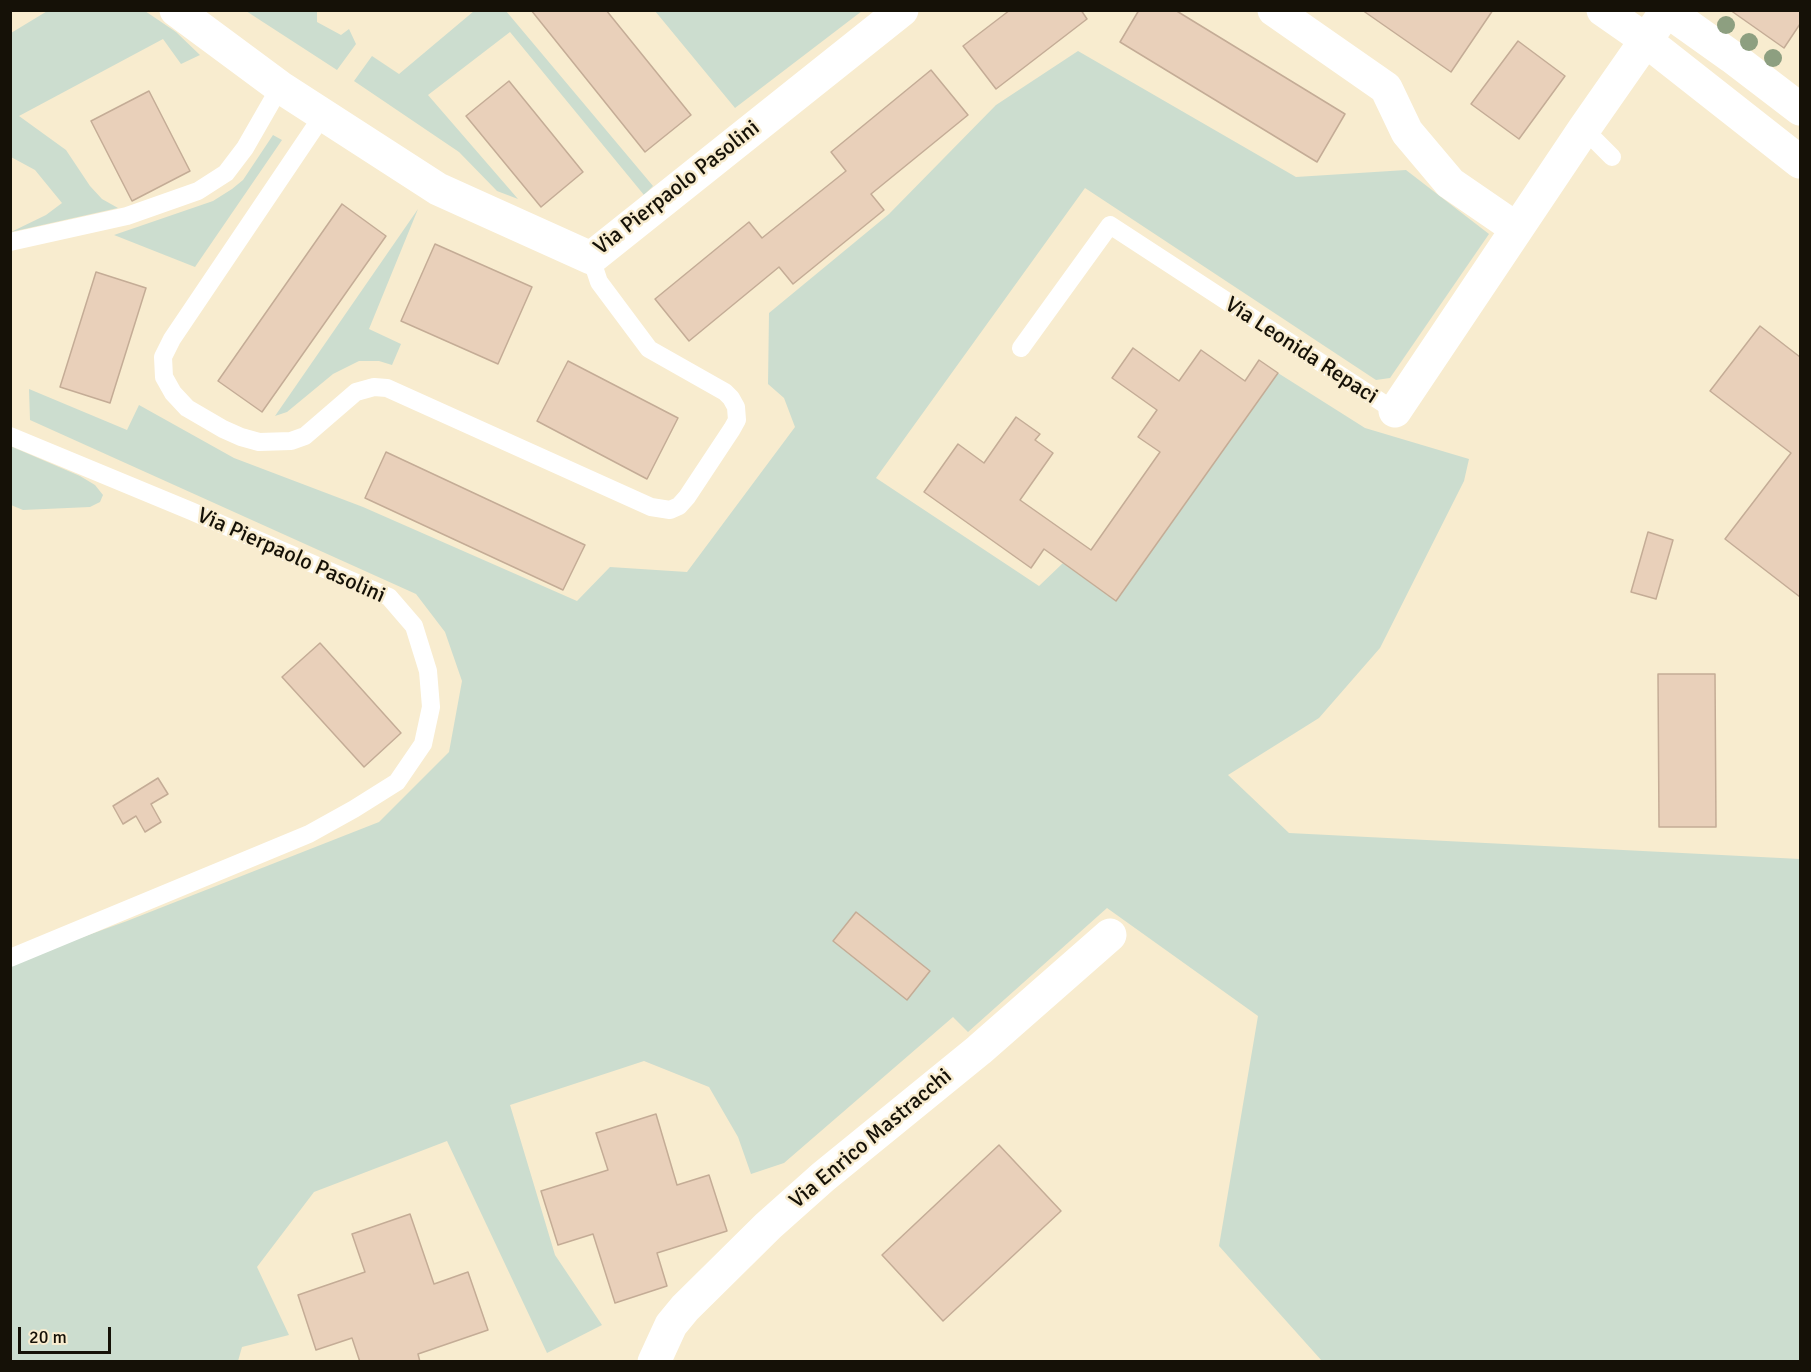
<!DOCTYPE html>
<html>
<head>
<meta charset="utf-8">
<style>
	body { margin:0 }
	#map { position:relative; width:1811px; height:1372px; overflow:hidden; background:#f8eccf; font-family:Signika,sans-serif }
	canvas { display:block }
	.frame { position:absolute; inset:0; border:12px solid #151107; pointer-events:none }
	.scale { position:absolute; left:18px; top:1327px; width:93px; height:27px; box-sizing:border-box; border:3px solid #151107; border-top:0; padding-left:8px; font-size:18px; line-height:21px; white-space:nowrap; color:#151107; -webkit-text-stroke:4px #f8eccf; paint-order:stroke }
</style>
</head>
<body>
<div id="map">
<canvas width="1811" height="1372"></canvas>
<div class="frame"></div>
<div class="scale">20 m</div>
</div>
<script>
const ctx = document.querySelector('canvas').getContext('2d');
ctx.lineJoin = 'round';
function fill(path, color) { ctx.fillStyle = color; ctx.fill(path, 'evenodd'); }
const toPath = rows => new Path2D(rows.map(r => 'M' + r).join(''));
function stroke(path, color, width, dash) { ctx.strokeStyle = color; ctx.lineWidth = width; ctx.lineCap = dash ? 'butt' : 'round'; ctx.setLineDash(dash || []); ctx.stroke(path); }
function drawText(font, color, halo, rows, align = 'center') {
  ctx.font = font + ' Signika,sans-serif'; ctx.lineWidth = 5; ctx.setLineDash([]); ctx.textBaseline = 'middle'; ctx.strokeStyle = halo; ctx.fillStyle = color; for (const [text, x, y, turn = 0] of rows) {
    ctx.save(); ctx.translate(x, y); ctx.rotate((+turn || 0) * Math.PI / 180); ctx.textAlign = isNaN(turn) ? turn : align; if (halo) ctx.strokeText(text, 0, 0); ctx.fillText(text, 0, 0); ctx.restore();
  }
}
const green = toPath([
	[49,10,145,11,176,32,200,55,181,64,163,39,19,116,66,150,90,186,102,199,118,208,11,232,46,215,62,203,35,170,11,157,11,33],
	[246,11,317,11,317,22,341,35,349,29,356,44,337,70],
	[474,11,506,11,653,186,644,195,510,32,428,95,518,199,497,191,459,152,354,81,372,56,399,74],
	[655,11,862,11,735,108],
	[1078,51,1296,177,1406,170,1489,234,1390,378,1376,380,1085,188,876,478,1039,586,1063,563,1116,601,1278,373,1365,428,1469,459,1464,481,1380,648,1319,718,1228,775,1289,833,1800,859,1800,1361,1322,1361,1219,1246,1258,1016,1107,908,968,1032,953,1017,784,1163,751,1174,738,1137,709,1087,644,1061,510,1105,555,1255,602,1325,547,1353,447,1141,314,1192,257,1267,289,1335,242,1347,238,1361,11,1362,11,963,127,921,379,822,449,752,462,681,445,632,416,594,30,420,29,389,127,430,139,405,234,458,363,507,577,601,610,567,687,572,795,427,784,398,768,384,769,313,889,214,996,105],
	[273,135,282,140,195,267,114,235,213,201,232,189,243,180],
	[418,209,369,329,401,344,392,365,379,361,359,361,333,374,287,412,275,416],
	[10,446,80,476,95,485,103,495,100,502,90,507,23,510,11,505]
]);
const building = toPath([
	[531,10,606,10,691,115,645,152,531,10],
	[1010,10,1081,10,1087,19,996,89,963,46,1010,10],
	[1139,10,1175,10,1345,114,1317,162,1120,42,1139,10],
	[1362,10,1493,10,1451,72,1362,10],
	[1730,10,1800,10,1800,24,1784,48,1730,10],
	[1518,41,1565,76,1519,139,1471,104,1518,41],
	[931,70,968,115,871,194,884,210,793,284,779,267,689,341,655,299,749,222,762,238,846,171,831,152,931,70],
	[509,81,583,172,541,207,466,116,509,81],
	[149,91,190,171,132,201,91,121,149,91],
	[342,204,386,236,262,412,218,381,342,204],
	[435,244,532,287,498,364,401,321,435,244],
	[96,272,146,288,110,403,60,387,96,272],
	[1760,326,1800,357,1800,597,1725,539,1791,453,1710,391,1760,326],
	[1133,348,1179,381,1201,350,1245,381,1259,360,1278,373,1116,601,1044,549,1031,568,924,492,958,444,984,463,1016,417,1040,434,1035,440,1053,453,1020,500,1091,550,1160,452,1138,437,1157,410,1112,378,1133,348],
	[568,361,678,418,647,479,537,421,568,361],
	[386,452,585,545,563,590,365,498,386,452],
	[1648,532,1673,540,1656,599,1631,592,1648,532],
	[320,643,401,733,364,767,282,677,320,643],
	[1658,674,1715,674,1716,827,1659,827,1658,674],
	[158,778,168,794,151,804,161,822,145,832,136,816,123,824,113,806,158,778],
	[856,912,930,971,907,1000,833,941,856,912],
	[656,1114,677,1185,709,1175,727,1231,657,1253,667,1286,615,1303,593,1234,558,1245,541,1191,608,1170,596,1133,656,1114],
	[999,1145,1061,1211,943,1321,882,1255,999,1145],
	[410,1214,434,1284,468,1272,488,1330,418,1354,420,1362,360,1362,352,1338,316,1350,298,1295,365,1272,352,1234,410,1214]
]);
const service = toPath([
	[323,115,172,339,163,357,164,377,173,393,187,408,223,429,241,437,259,442,291,441,305,436,356,392,374,387,387,388,651,507,670,510,679,506,687,497,732,429,737,420,736,407,731,398,725,392,649,349,599,282,591,258],
	[1584,129,1612,157],
	[10,242,127,216,198,191,226,173,245,148,280,87],
	[1021,348,1110,225,1395,411],
	[10,436,191,511,389,597,414,626,428,671,431,707,423,744,397,782,354,809,309,834,10,958]
]);
const minor = toPath([
	[176,10,280,87,438,189,591,258,902,10],
	[1274,10,1386,88,1407,132,1450,183,1517,229],
	[1395,411,1584,129,1667,10],
	[654,1362,671,1325,685,1308,768,1226,823,1177,979,1050,1110,935]
]);
const tertiary = toPath([
	[1603,10,1636,33,1800,162],
	[1666,10,1732,57,1800,109]
]);
const trees = [
	[1726,25],
	[1749,42],
	[1773,58]
];
const streetNames = [
	["Via Pierpaolo Pasolini",677,188,-38],
	["Via Leonida Repaci",1301,351,33],
	["Via Pierpaolo Pasolini",291,556,24],
	["Via Enrico Mastracchi",871,1139,-40]
];
fill(green, '#ccddcf');
fill(building, '#e9d0ba');
stroke(building, '#c4ac96', 1.5);
stroke(service, '#fff', 18);
stroke(minor, '#fff', 33);
stroke(tertiary, '#fff', 33);
ctx.fillStyle = '#8d9f80';
for (const [x, y] of trees) { ctx.beginPath(); ctx.arc(x, y, 9, 0, 2 * Math.PI); ctx.fill(); }
drawText('22px', '#151107', '#f8eccf', streetNames);
</script>
</body>
</html>
